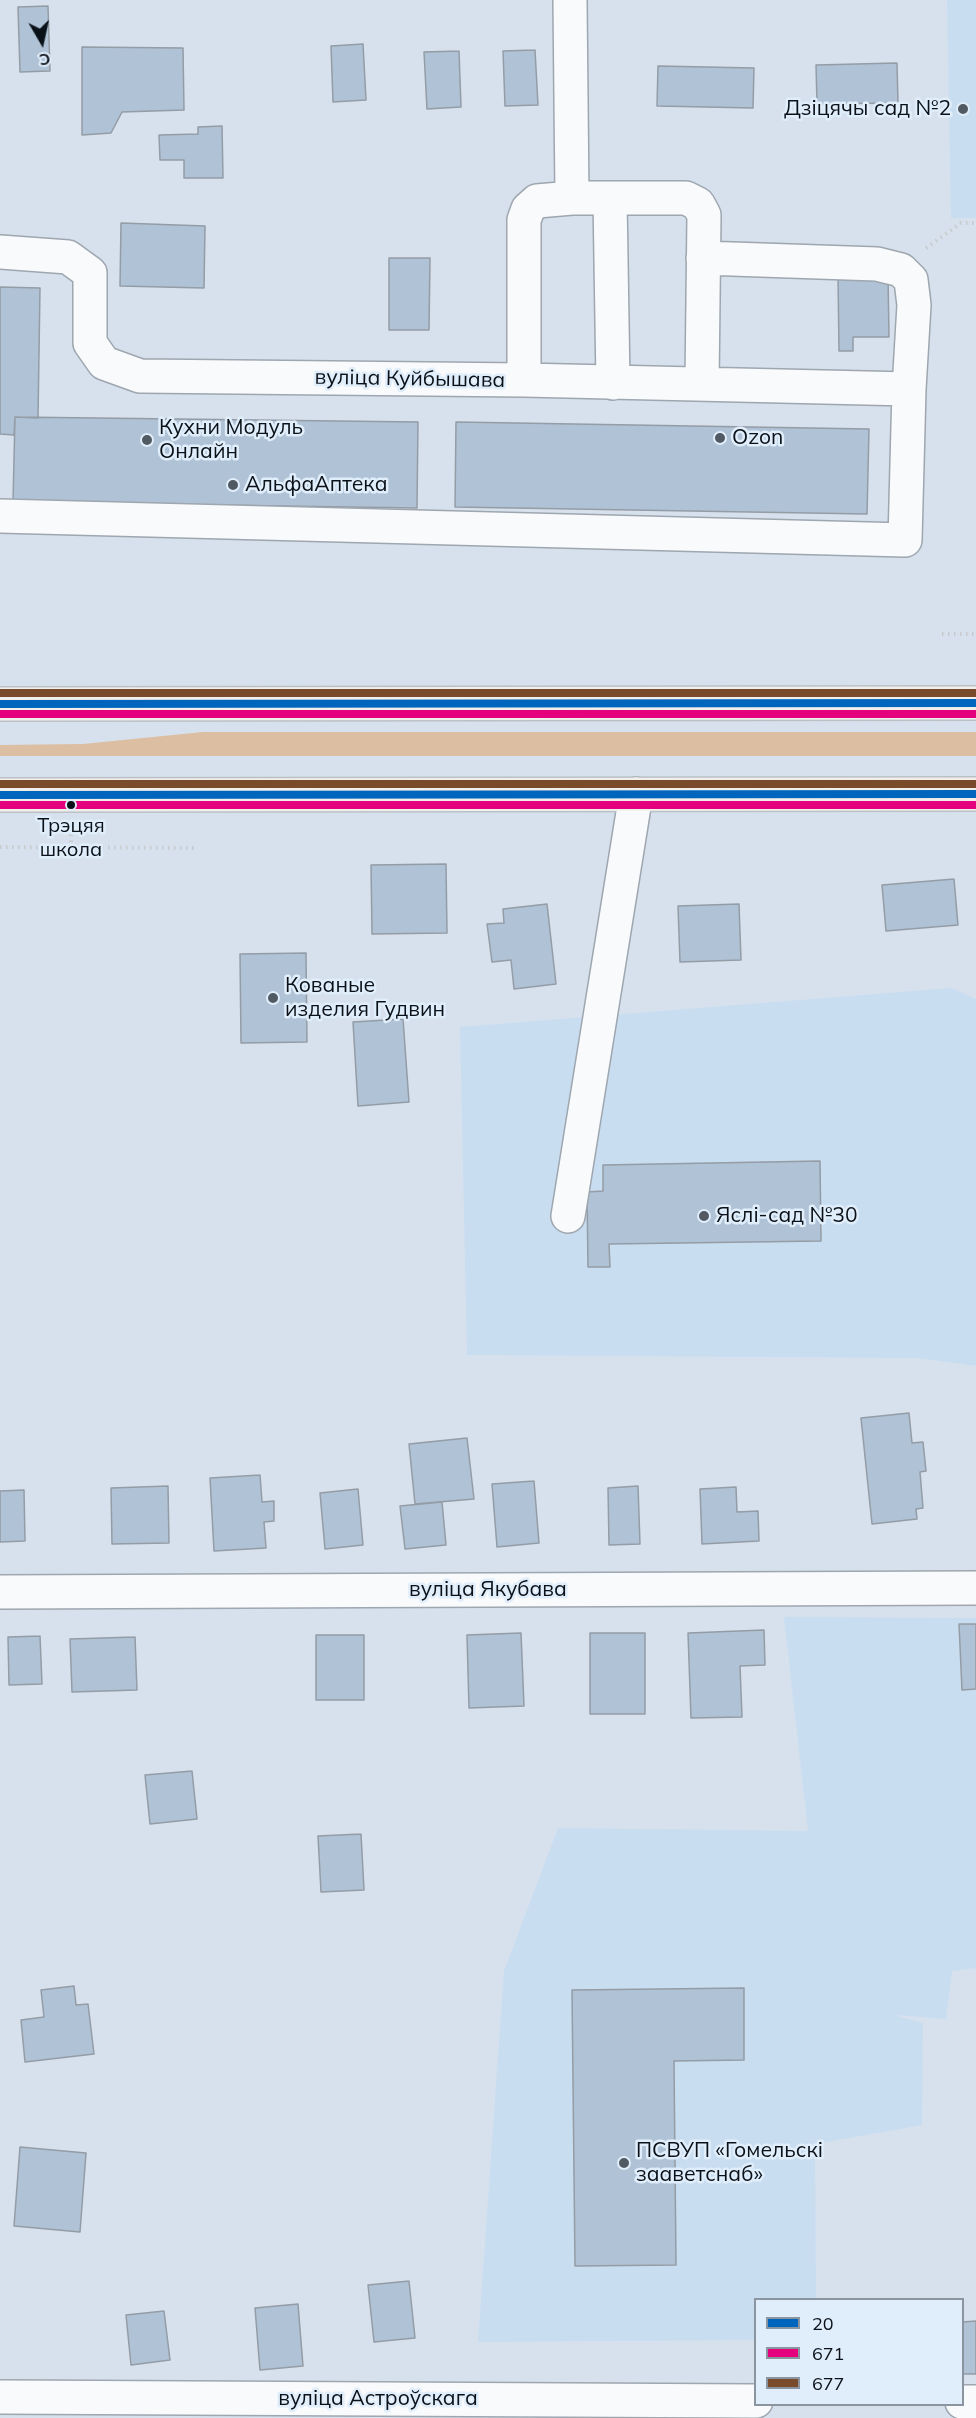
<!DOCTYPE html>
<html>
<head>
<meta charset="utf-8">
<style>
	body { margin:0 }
	#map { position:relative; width:976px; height:2418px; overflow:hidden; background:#d6e1ed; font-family:Mulish,sans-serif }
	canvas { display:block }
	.legend { position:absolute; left:754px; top:2298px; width:210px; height:108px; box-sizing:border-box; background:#e0edfa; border:2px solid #8a95a0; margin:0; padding:8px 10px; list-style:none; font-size:18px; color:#0a1118 }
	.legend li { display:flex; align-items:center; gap:12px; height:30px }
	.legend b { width:30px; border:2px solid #8a95a0 }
	.north { position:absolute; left:12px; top:12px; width:60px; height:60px; -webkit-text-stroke:4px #e0edfa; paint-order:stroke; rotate:171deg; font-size:16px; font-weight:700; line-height:24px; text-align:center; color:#0a1118 }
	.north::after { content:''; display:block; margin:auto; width:21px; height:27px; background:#0a1118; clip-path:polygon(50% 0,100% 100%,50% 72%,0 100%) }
</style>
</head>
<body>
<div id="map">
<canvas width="976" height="2418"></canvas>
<ul class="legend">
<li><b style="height:8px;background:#0065bd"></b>20</li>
<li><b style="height:8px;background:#e5007d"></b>671</li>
<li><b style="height:8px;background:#7a4b2a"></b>677</li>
</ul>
<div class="north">С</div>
</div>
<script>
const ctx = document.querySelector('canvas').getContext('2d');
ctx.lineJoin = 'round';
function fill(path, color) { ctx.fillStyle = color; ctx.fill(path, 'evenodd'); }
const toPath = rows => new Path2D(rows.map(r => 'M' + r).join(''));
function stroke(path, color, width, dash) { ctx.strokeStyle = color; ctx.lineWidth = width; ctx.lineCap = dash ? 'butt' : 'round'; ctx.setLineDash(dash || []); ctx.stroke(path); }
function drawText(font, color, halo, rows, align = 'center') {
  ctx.font = font + ' Mulish,sans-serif'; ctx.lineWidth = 5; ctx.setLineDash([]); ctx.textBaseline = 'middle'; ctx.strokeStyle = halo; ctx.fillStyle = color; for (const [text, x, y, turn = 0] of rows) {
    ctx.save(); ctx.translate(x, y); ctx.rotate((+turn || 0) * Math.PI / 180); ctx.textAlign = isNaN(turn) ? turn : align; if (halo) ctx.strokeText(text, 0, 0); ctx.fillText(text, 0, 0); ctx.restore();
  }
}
const built = toPath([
	[947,0,976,0,976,218,951,218],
	[951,988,976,999,976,1366,919,1358,467,1355,460,1027],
	[784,1617,976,1618,976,1968,952,1971,946,2019,893,2015,923,2023,922,2125,815,2144,816,2299,756,2300,755,2340,478,2342,504,1971,558,1828,808,1831]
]);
const green = toPath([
	[203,732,976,732,976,756,0,756,0,745,83,744]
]);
const building = toPath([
	[48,6,50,71,20,72,18,7,48,6],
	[363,44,366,100,333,102,331,46,363,44],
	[82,47,183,48,184,110,122,112,111,133,82,135,82,47],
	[535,50,538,105,505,106,503,51,535,50],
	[459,51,461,107,427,109,424,52,459,51],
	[897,63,898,103,817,104,816,65,897,63],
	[658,66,754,68,753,108,657,106,658,66],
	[222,126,223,178,184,178,184,160,160,160,159,135,198,134,198,127,222,126],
	[121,223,205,226,204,288,120,286,121,223],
	[389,258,430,258,429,330,389,330,389,258],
	[888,276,889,337,853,337,853,351,839,351,838,277,888,276],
	[0,287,40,288,38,418,15,417,14,435,0,434,0,287],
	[15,417,418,422,417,508,13,502,15,417],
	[456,422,869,429,867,514,455,507,456,422],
	[446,864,447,933,372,934,371,865,446,864],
	[954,879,958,925,886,931,882,885,954,879],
	[547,904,556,984,514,989,511,960,492,962,487,924,504,923,503,909,547,904],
	[739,904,741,960,680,962,678,906,739,904],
	[306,953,307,1042,241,1043,240,954,306,953],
	[403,1019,409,1102,358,1106,353,1022,403,1019],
	[820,1161,821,1241,609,1244,610,1267,588,1267,587,1192,603,1191,603,1165,820,1161],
	[909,1413,912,1443,923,1442,926,1471,920,1472,923,1508,916,1509,917,1519,872,1524,861,1418,909,1413],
	[467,1438,474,1499,415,1504,409,1444,467,1438],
	[260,1475,262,1502,274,1501,274,1521,264,1522,266,1548,214,1551,210,1478,260,1475],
	[534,1481,539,1543,497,1547,492,1484,534,1481],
	[168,1486,169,1543,112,1544,111,1488,168,1486],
	[638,1486,640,1544,609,1545,608,1488,638,1486],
	[736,1487,737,1512,758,1511,759,1541,702,1544,700,1489,736,1487],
	[358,1489,363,1545,325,1549,320,1493,358,1489],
	[24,1490,25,1541,0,1542,0,1491,24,1490],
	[442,1502,446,1545,405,1549,400,1506,442,1502],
	[959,1624,976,1624,976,1689,962,1690,959,1624],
	[764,1630,765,1665,740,1666,742,1717,691,1718,688,1633,764,1630],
	[521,1633,524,1706,469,1708,467,1635,521,1633],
	[590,1633,645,1633,645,1714,590,1714,590,1633],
	[316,1635,364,1635,364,1700,316,1700,316,1635],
	[40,1636,42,1684,9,1685,8,1637,40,1636],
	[135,1637,137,1690,72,1692,70,1639,135,1637],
	[192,1771,197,1819,150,1824,145,1775,192,1771],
	[361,1834,364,1890,321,1892,318,1836,361,1834],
	[74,1986,76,2005,88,2004,94,2054,25,2062,21,2020,44,2017,41,1990,74,1986],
	[744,1988,744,2060,674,2061,676,2265,575,2266,572,1990,744,1988],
	[20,2147,86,2153,80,2232,14,2226,20,2147],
	[409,2281,415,2338,374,2342,368,2285,409,2281],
	[298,2304,303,2366,260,2370,255,2308,298,2304],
	[164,2311,170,2360,131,2365,126,2315,164,2311],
	[976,2321,976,2374,963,2374,962,2322,976,2321]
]);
const path = toPath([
	[926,248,961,223,976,223],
	[942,634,976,634],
	[0,847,196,848],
	[71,848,71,829]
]);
const minor = toPath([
	[570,0,572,198],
	[610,198,613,383],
	[0,252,68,257,90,273,90,343,104,363,140,376,524,380,909,389],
	[524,380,524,220,528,209,537,201,572,198,686,198,698,204,704,215,702,384],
	[0,516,905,540,909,389,914,305,911,280,901,270,877,264,703,258],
	[568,1216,636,794],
	[0,1592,976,1588],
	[0,2397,756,2401],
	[962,2402,976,2402]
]);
const major = toPath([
	[0,704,976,703],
	[0,795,976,794]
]);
const bus1 = toPath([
	[0,704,976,703],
	[0,795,976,794]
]);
const bus2 = toPath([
	[0,714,976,714],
	[0,805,976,805]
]);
const bus3 = toPath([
	[0,693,976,693],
	[0,784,976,784]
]);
const markers = [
	[963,109,6,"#515a63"],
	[720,438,6,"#515a63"],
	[147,440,6,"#515a63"],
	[233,485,6,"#515a63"],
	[71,805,5,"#0a1118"],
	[273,998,6,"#515a63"],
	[704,1216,6,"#515a63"],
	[624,2163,6,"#515a63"]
];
const busNames = [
	["Трэцяя",71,826],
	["школа",71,850]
];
const poiNames = [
	["Дзіцячы сад №2",951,109,"right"],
	["Кухни Модуль",159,428],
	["Онлайн",159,452],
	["Ozon",732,438],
	["АльфаАптека",245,485],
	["Кованые",285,986],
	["изделия Гудвин",285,1010],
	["Яслі-сад №30",716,1216],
	["ПСВУП «Гомельскі",636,2151],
	["зааветснаб»",636,2175]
];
const streetNames = [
	["вуліца Куйбышава",410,379,1],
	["вуліца Якубава",488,1590],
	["вуліца Астроўскага",378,2399]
];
fill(built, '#c9ddf1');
fill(green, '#dcbea2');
fill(building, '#b0c2d5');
stroke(building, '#949ca6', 1.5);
stroke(minor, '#9ea6af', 36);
stroke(major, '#bbc0c6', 36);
stroke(path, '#c8cbce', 4, [1.5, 4.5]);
stroke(minor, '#f9fafc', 33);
stroke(major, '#f1efec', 33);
stroke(bus1, '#0065bd', 8);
stroke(bus2, '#e5007d', 8);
stroke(bus3, '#7a4b2a', 8);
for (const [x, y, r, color] of markers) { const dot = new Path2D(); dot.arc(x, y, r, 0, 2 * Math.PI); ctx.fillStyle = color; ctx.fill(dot); stroke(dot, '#e0edfa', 2); }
drawText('20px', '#0a1118', '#e0edfa', busNames);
drawText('21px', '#0a1118', '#e0edfa', poiNames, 'left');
drawText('21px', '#0a1118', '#e0edfa', streetNames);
</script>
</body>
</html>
